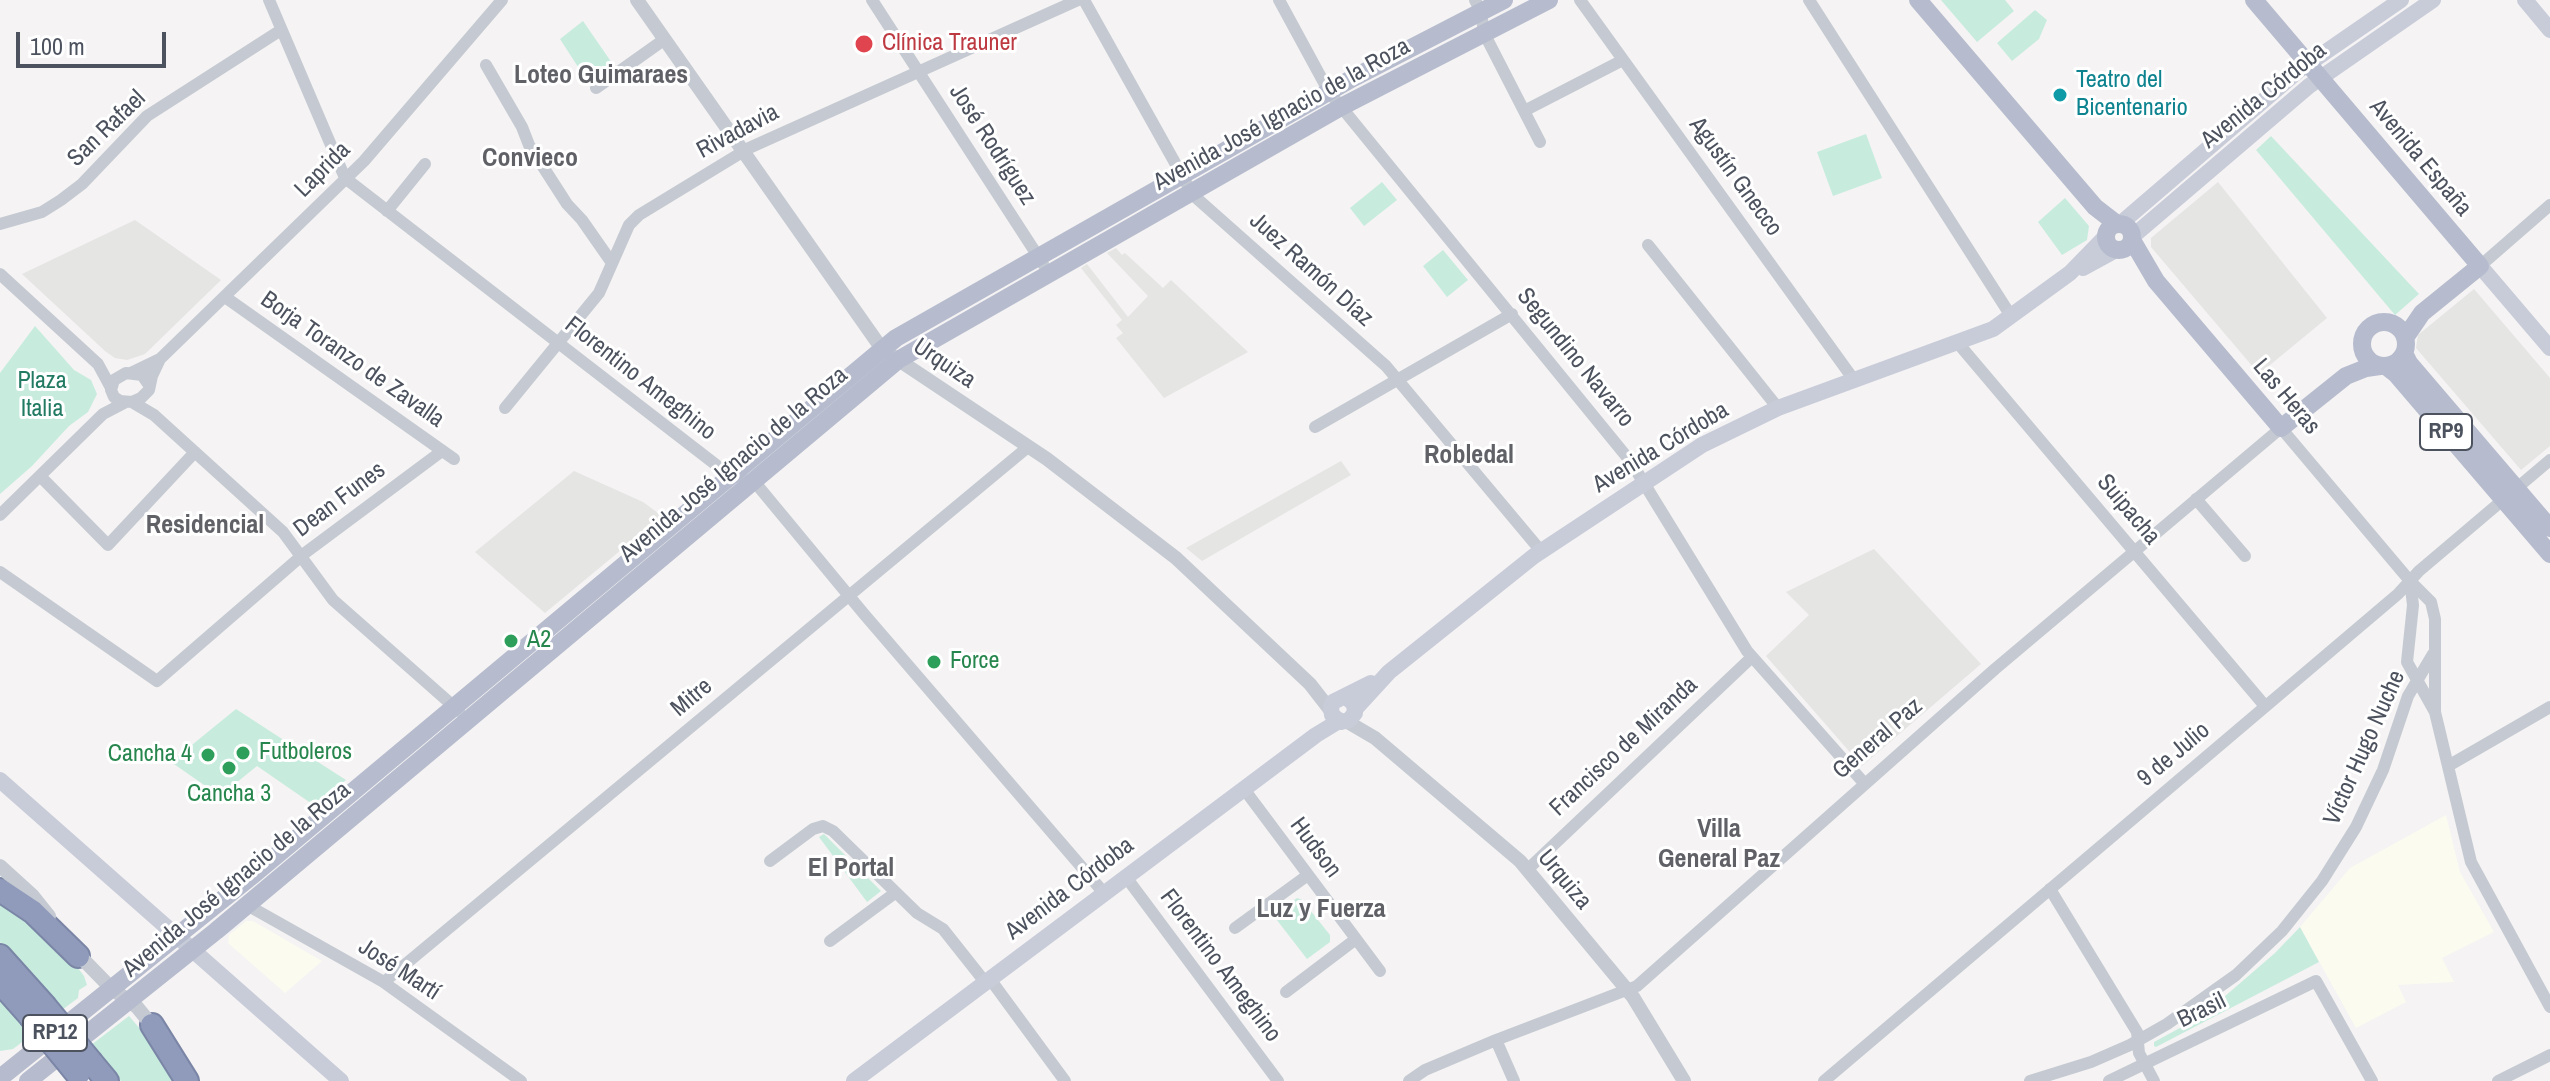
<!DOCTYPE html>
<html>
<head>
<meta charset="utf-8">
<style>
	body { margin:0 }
	#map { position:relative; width:2550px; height:1081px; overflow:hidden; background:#f5f3f3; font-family:"Archivo Narrow",sans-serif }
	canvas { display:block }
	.scale { position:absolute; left:16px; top:32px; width:150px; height:36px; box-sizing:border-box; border:4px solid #4c525e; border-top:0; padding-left:10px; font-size:24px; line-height:28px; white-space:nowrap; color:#4c525e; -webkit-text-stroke:6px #fff; paint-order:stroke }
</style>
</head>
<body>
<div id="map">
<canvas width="2550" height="1081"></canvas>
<div class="scale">100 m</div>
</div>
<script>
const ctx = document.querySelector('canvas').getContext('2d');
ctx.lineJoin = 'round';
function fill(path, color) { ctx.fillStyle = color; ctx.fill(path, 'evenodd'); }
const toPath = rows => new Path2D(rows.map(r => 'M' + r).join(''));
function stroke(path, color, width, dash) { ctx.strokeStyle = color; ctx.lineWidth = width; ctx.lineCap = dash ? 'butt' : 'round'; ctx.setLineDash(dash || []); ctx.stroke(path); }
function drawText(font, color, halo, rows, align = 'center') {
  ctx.font = font + ' "Archivo Narrow",sans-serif'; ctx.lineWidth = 6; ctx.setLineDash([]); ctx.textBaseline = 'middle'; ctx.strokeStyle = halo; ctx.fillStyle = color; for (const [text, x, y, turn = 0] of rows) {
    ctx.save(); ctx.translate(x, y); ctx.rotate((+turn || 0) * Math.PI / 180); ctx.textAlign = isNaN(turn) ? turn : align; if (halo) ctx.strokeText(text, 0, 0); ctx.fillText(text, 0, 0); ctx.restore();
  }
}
const commercial = toPath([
	[2446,815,2460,872,2494,932,2442,958,2454,982,2398,985,2406,1002,2356,1028,2300,927,2350,868],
	[246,921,253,921,322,961,285,993,228,943,229,935]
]);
const education = toPath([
	[2218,182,2327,318,2259,374,2151,247,2151,238],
	[135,220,221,280,145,354,127,360,115,358,105,351,22,274],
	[1116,248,1122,255,1125,253,1163,288,1171,280,1248,352,1164,398,1116,338,1123,333,1116,325,1122,320,1081,268,1087,264,1128,317,1148,296,1107,253],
	[2474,289,2550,378,2550,446,2521,470,2416,348,2418,335],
	[1341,461,1351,475,1202,561,1186,548],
	[574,471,643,502,662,516,545,613,475,552],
	[1874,549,1981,664,1862,766,1766,656,1809,615,1786,592]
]);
const green = toPath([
	[1941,0,2005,0,2014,11,1977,42],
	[2035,10,2047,20,2039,39,2012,61,1997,43],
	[583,21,614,66,589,84,560,39],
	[1866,134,1882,178,1833,196,1817,152],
	[2271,136,2419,294,2395,315,2256,150],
	[1382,182,1397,200,1364,226,1350,208],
	[2065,198,2089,226,2087,240,2062,255,2038,222],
	[1443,250,1468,280,1447,297,1423,266],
	[35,326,74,370,91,380,97,394,88,412,69,426,32,466,0,494,0,373],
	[236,709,276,735,346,780,315,806,257,766,220,796,171,762],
	[824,834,881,891,867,902,819,837],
	[0,894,69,956,84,976,87,985,79,990,78,998,62,1010,0,942],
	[1297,898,1302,900,1330,935,1330,942,1307,959,1273,915],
	[2300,927,2319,962,2156,1047,2154,1046,2154,1042,2191,1022,2224,997,2275,953],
	[0,997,22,1022,30,1036,13,1049,0,1051],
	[129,1016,167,1060,181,1081,121,1081,100,1057,91,1045]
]);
const minor = toPath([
	[269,0,345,178,724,471,758,486,864,614,1104,893],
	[872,0,1043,264],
	[1084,0,1193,195,1386,366,1541,551],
	[1279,0,1329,92,1631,462,1747,651,1864,783],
	[1475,0,1481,12,1484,33,1540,142],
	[1580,0,1854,380],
	[1809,0,2011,316],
	[486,65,522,127,529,145,567,204,582,220,612,263],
	[596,88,665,39],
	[1524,111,1623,60],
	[387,211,425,164],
	[0,224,42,212,61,200,82,184,147,116,281,30],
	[1648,245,1778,408],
	[2480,266,2550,205],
	[0,274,98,364,111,388],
	[225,297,454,459],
	[1957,342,2265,706],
	[131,373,160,359,364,161,502,0],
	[149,385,142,375,126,373,114,380,111,390,114,397,120,401,132,402,141,398,149,390,152,376,160,359],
	[132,402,154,415,283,532,333,600,459,711],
	[505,408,599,293,629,225,639,215,749,148,1078,0],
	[1315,427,1512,314],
	[40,476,108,545,195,452],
	[2196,499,2245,556],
	[0,515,103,414,126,402],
	[0,572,157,681,305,553,442,451],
	[2410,581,2413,605,2407,662,2435,712],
	[2448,766,2550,707],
	[1244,789,1380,971],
	[770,861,813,829,823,826,833,831,917,913,943,929,985,982],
	[1527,870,1752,657],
	[1126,877,1278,1081],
	[2050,889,2137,1032,2139,1053,2154,1081],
	[247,905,382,981,521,1081],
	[1235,928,1308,875],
	[830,941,895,893],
	[990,979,1065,1081],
	[384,982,1028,447],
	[1286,992,1356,939],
	[1496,1040,1514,1081],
	[1409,1081,1425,1070,1496,1040,1637,986,1995,669,2281,428,2410,581,2431,602,2435,619,2435,712,2471,862,2550,1007],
	[1824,1081,2398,594,2419,571,2550,460],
	[2030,1081,2091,1062,2130,1045,2167,1024,2236,975,2282,931,2322,881,2356,827,2383,770,2408,696,2433,654],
	[2109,1081,2316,981,2372,1081],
	[2498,1081,2550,1055]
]);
const tertiary = toPath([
	[637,0,882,349,1047,459,1176,558,1310,684,1331,711],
	[1346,721,1375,738,1520,861,1633,997,1684,1081],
	[0,866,33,896,49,916],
	[73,949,111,988,137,1007,155,1029]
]);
const secondary = toPath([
	[2525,0,2550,30],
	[2120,224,2298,71,2401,0],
	[2132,237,2309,86,2433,0],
	[2480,266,2550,348],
	[2083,268,2116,250],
	[1346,697,1354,704,1355,713,1349,720,1341,722,1332,715,1331,708,1333,702,1371,683],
	[1356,708,1389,672,1534,556,1702,445,1778,408,1993,329,2070,273,2106,236],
	[0,780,341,1081],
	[854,1081,1316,735,1339,721]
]);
const primary = toPath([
	[1918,0,2095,207,2117,224],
	[2254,0,2480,266,2422,313,2405,338],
	'2106 237a13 13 0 1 1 26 0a13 13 0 1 1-26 0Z',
	[2132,240,2156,281,2281,428,2346,376,2366,368,2380,366],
	'2362 344a22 22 0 1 1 44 0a22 22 0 1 1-44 0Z',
	[2404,353,2409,363,2550,528],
	[2387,367,2396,374,2550,554],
	[0,1078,253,875,896,338,1353,78,1504,0],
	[28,1081,216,931,898,360,1341,107,1549,0]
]);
const motorway = toPath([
	[0,890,33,912,78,956],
	[0,956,44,1005],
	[0,982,30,1016],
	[152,1025,187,1081],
	[92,1063,107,1081]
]);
const motorwayBridge = toPath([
	[44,1005,92,1063],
	[30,1016,78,1075]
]);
const markers = [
	[864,44,10,"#e0444e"],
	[2060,95,8,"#0f9aa8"],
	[511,641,8,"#2e9e5b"],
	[934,662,8,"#2e9e5b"],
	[243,753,8,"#2e9e5b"],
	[208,755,8,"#2e9e5b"],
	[229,768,8,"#2e9e5b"]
];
const shields = [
	[2446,432,52],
	[55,1033,64]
];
const shieldNames = [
	["RP9",2446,432],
	["RP12",55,1033]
];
const healthNames = [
	["Clínica Trauner",882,44]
];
const cultureNames = [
	["Teatro del",2076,81],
	["Bicentenario",2076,109]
];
const streetNames = [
	["Avenida Córdoba",2264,96,-39],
	["Avenida José Ignacio de la Roza",1282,115,-29],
	["San Rafael",107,129,-44],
	["Rivadavia",738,132,-28],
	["José Rodríguez",992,145,57],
	["Avenida España",2420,158,50],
	["Laprida",323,170,-45],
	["Agustín Gnecco",1735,177,54],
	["Juez Ramón Díaz",1311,270,42],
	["Segundino Navarro",1575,358,51],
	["Borja Toranzo de Zavalla",352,360,35],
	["Urquiza",944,364,34],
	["Florentino Ameghino",640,379,38],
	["Las Heras",2286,397,50],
	["Avenida Córdoba",1661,448,-31],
	["Avenida José Ignacio de la Roza",734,465,-40],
	["Dean Funes",340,500,-37],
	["Suipacha",2128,510,50],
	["Mitre",692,698,-40],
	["General Paz",1878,739,-41],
	["Francisco de Miranda",1624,747,-43],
	["Víctor Hugo Nuche",2365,748,-66],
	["9 de Julio",2174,755,-40],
	["Hudson",1315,848,53],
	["Avenida José Ignacio de la Roza",237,880,-40],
	["Urquiza",1564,880,50],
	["Avenida Córdoba",1070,889,-37],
	["Florentino Ameghino",1220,966,53],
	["José Martí",399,970,33],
	["Brasil",2202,1011,-26]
];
const parkNames = [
	["Plaza",42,382],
	["Italia",42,410]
];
const leisureNames = [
	["A2",527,641],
	["Force",950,662],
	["Futboleros",259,753],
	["Cancha 4",192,755,"right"],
	["Cancha 3",229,795,"center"]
];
const neighbourhoodNames = [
	["Loteo Guimaraes",601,76],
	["Convieco",530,159],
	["Robledal",1469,456],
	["Residencial",205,526],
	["Villa",1719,830],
	["General Paz",1719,860],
	["El Portal",851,869],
	["Luz y Fuerza",1321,910]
];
fill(commercial, '#fbfbf0');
fill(education, '#e5e5e4');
fill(green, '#c7ecde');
stroke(motorway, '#7b86a7', 26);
stroke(minor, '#c5cad2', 12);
stroke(tertiary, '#c5cad2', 14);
stroke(secondary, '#c8ccd9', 16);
stroke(primary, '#b6bcce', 18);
stroke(motorway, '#909bbb', 22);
stroke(motorwayBridge, '#7b86a7', 26, []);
stroke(motorwayBridge, '#909bbb', 22);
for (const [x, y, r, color] of markers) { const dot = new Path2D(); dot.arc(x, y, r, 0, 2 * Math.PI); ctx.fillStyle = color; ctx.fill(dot); stroke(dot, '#fff', 3); }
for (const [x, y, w] of shields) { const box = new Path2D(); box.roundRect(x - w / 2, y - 18, w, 36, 6); ctx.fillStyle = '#fff'; ctx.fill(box); stroke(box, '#4c525e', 2); }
drawText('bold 22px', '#4c525e', null, shieldNames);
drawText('24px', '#be3a42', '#fff', healthNames, 'left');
drawText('24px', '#0d838f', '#fff', cultureNames, 'left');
drawText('24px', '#4c525e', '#fff', streetNames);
drawText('24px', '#227a62', '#fff', parkNames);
drawText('24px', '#27864d', '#fff', leisureNames, 'left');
drawText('bold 26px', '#606167', '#fff', neighbourhoodNames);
</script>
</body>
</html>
